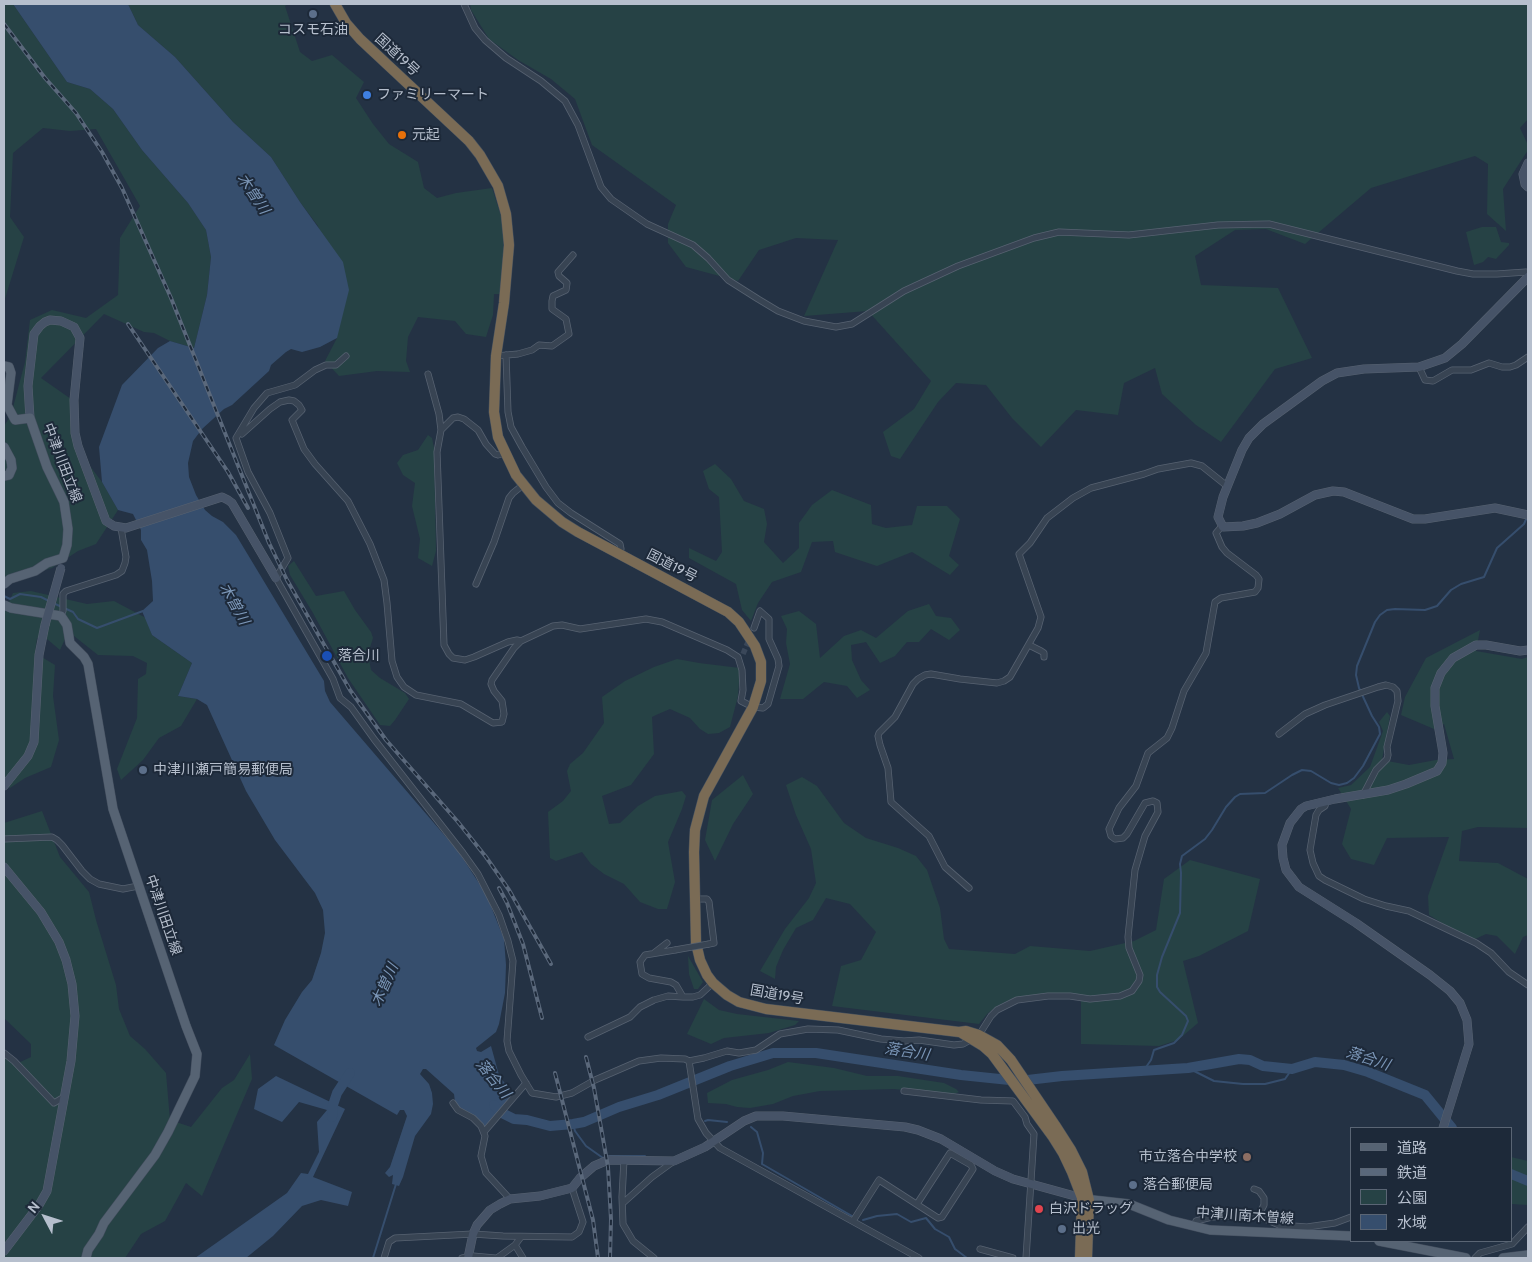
<!DOCTYPE html>
<html>
<head>
<meta charset="utf-8">
<style>
	body { margin:0 }
	#map { position:relative; width:1532px; height:1262px; overflow:hidden; background:#243244; font-family:Cabin,"Noto Sans JP",sans-serif }
	canvas { display:block }
	.frame { position:absolute; inset:0; border:5px solid #b6bfcd; pointer-events:none }
	.legend { position:absolute; left:1350px; top:1127px; width:162px; height:115px; box-sizing:border-box; background:#1d2939; border:1px solid #5a6574; margin:0; padding:6px 9px; list-style:none; font-size:15px; color:#b6bfcd }
	.legend li { display:flex; align-items:center; gap:10px; height:25px }
	.legend b { width:25px; border:1px solid #5a6574 }
	.north { position:absolute; left:20px; top:1192px; width:50px; height:50px; -webkit-text-stroke:4px #1d2939; paint-order:stroke; rotate:310deg; font-size:14px; font-weight:700; line-height:20px; text-align:center; color:#b6bfcd }
	.north::after { content:''; display:block; margin:auto; width:18px; height:22px; background:#b6bfcd; clip-path:polygon(50% 0,100% 100%,50% 72%,0 100%) }
</style>
</head>
<body>
<div id="map">
<canvas width="1532" height="1262"></canvas>
<div class="frame"></div>
<ul class="legend">
<li><b style="height:6px;background:#566373"></b>道路</li>
<li><b style="height:6px;background:#5a687b"></b>鉄道</li>
<li><b style="height:14px;background:#264245"></b>公園</li>
<li><b style="height:14px;background:#364e6d"></b>水域</li>
</ul>
<div class="north">N</div>
</div>
<script>
const ctx = document.querySelector('canvas').getContext('2d');
ctx.lineJoin = 'round';
function fill(path, color) { ctx.fillStyle = color; ctx.fill(path, 'evenodd'); }
const toPath = rows => new Path2D(rows.map(r => 'M' + r).join(''));
function stroke(path, color, width, dash) { ctx.strokeStyle = color; ctx.lineWidth = width; ctx.lineCap = dash ? 'butt' : 'round'; ctx.setLineDash(dash || []); ctx.stroke(path); }
function drawText(font, color, halo, rows, align = 'center') {
  ctx.font = font + ' Cabin,"Noto Sans JP",sans-serif'; ctx.lineWidth = 4; ctx.setLineDash([]); ctx.textBaseline = 'middle'; ctx.strokeStyle = halo; ctx.fillStyle = color; for (const [text, x, y, turn = 0] of rows) {
    ctx.save(); ctx.translate(x, y); ctx.rotate((+turn || 0) * Math.PI / 180); ctx.textAlign = isNaN(turn) ? turn : align; if (halo) ctx.strokeText(text, 0, 0); ctx.fillText(text, 0, 0); ctx.restore();
  }
}
const green = toPath([
	[4,4,13,4,67,82,90,89,113,109,142,150,188,203,206,230,211,257,207,295,194,348,170,341,154,333,144,332,104,314,41,378,71,399,77,409,79,439,90,466,102,482,118,510,96,544,78,551,52,568,4,583,4,426,11,415,25,362,30,320,52,310,86,318,118,295,120,238,140,206,96,129,70,131,43,128,13,153,10,217,24,237,4,302],
	[128,4,288,4,285,6,300,52,312,61,332,55,364,82,356,98,373,124,389,144,418,162,424,188,437,198,456,193,492,188,503,222,504,259,502,294,494,294,493,315,486,337,466,334,455,321,418,317,408,337,406,361,410,372,377,371,339,376,325,361,337,338,318,226,300,202,271,157,233,122,175,57,138,25],
	[470,4,1528,4,1528,119,1520,128,1528,145,1528,150,1503,189,1506,231,1487,214,1488,164,1475,156,1371,188,1305,244,1266,229,1235,230,1195,256,1201,285,1278,288,1312,358,1275,369,1221,442,1196,425,1162,394,1155,368,1124,383,1118,415,1076,410,1041,447,1012,418,986,385,956,383,938,402,900,459,891,456,883,432,914,409,931,381,868,311,804,316,838,240,796,238,759,250,738,281,686,267,668,243,668,224,676,205,592,145,575,99,551,79,518,60,489,39,471,10],
	[1482,227,1496,227,1501,242,1509,243,1509,245,1496,259,1488,257,1483,262,1474,265,1466,232],
	[428,435,432,438,434,448,436,551,432,566,418,558,420,539,412,506,415,483,403,475,397,463,403,455,418,450],
	[715,464,731,479,744,501,764,509,767,524,764,542,783,563,799,548,799,523,812,505,832,490,871,505,872,524,886,528,912,525,917,506,947,506,960,519,949,556,959,565,950,575,912,552,877,566,835,552,833,541,812,542,801,572,772,582,758,603,751,621,742,610,736,584,689,558,689,548,716,561,722,552,719,497,709,489,703,471],
	[294,561,316,596,344,591,355,610,371,632,373,638,368,654,371,670,380,678,405,693,409,699,395,720,390,726,380,725,348,678,313,613,290,575,288,566],
	[31,591,87,604,114,601,146,618,152,635,192,663,178,696,197,699,181,726,159,738,143,760,121,780,117,769,137,718,138,679,146,674,147,663,133,656,98,655,74,636,65,639,60,650,47,639,37,638,35,653,55,665,53,696,59,740,51,767,25,778,10,788,4,784,4,606,9,602,13,593],
	[929,604,936,616,951,618,960,630,949,640,931,629,919,642,907,642,895,656,880,663,866,642,851,645,852,660,861,680,870,690,857,698,847,686,824,682,803,699,780,699,790,664,786,643,787,629,781,616,799,611,816,624,820,658,844,636,861,630,876,638,908,611],
	[1480,630,1476,651,1522,659,1528,657,1528,828,1478,827,1462,831,1459,861,1498,863,1528,879,1528,935,1523,937,1515,954,1497,936,1486,934,1471,941,1429,915,1428,896,1449,837,1387,838,1374,865,1351,859,1342,844,1351,809,1338,788,1351,785,1370,767,1383,731,1379,722,1387,712,1390,716,1382,760,1409,765,1436,760,1454,759,1444,724,1434,729,1401,715,1405,697,1426,658],
	[677,659,699,663,740,668,738,696,730,727,719,733,708,734,700,729,690,718,670,709,656,715,652,717,654,754,631,785,602,796,609,824,620,823,638,806,655,796,682,791,686,796,682,809,668,842,675,882,667,909,658,909,640,902,624,884,604,874,591,864,582,852,556,861,550,858,548,812,563,801,571,791,567,771,570,764,583,753,604,723,602,697,625,681,654,667],
	[743,775,753,794,733,824,715,861,705,840,712,800],
	[802,777,817,786,844,823,866,838,898,848,916,856,927,870,940,908,944,939,949,949,1015,954,1030,946,1090,951,1134,941,1156,930,1164,879,1190,860,1260,879,1248,931,1199,956,1183,961,1198,1023,1178,1040,1159,1046,1081,1044,1081,996,1022,998,1010,1000,999,1005,988,1013,979,1024,832,1006,841,966,861,960,876,932,850,904,826,898,813,920,796,928,783,950,776,967,775,979,760,971,785,929,809,898,816,883,811,849,796,815,786,785],
	[42,811,60,857,89,892,96,920,116,985,119,1009,130,1036,145,1049,166,1073,170,1120,191,1127,222,1088,234,1080,250,1054,252,1079,202,1196,186,1183,165,1221,141,1234,125,1258,4,1258,4,1056,14,1065,31,1057,31,1044,4,1018,4,823],
	[688,956,703,982,698,989,694,989,689,974],
	[704,999,719,1010,737,1014,799,1021,795,1025,769,1033,724,1038,711,1044,687,1034],
	[788,1062,834,1068,867,1076,898,1076,944,1083,956,1089,959,1092,952,1095,894,1089,820,1091,793,1096,773,1104,750,1108,737,1107,726,1104,708,1103,707,1093,732,1080,768,1070],
	[1511,1157,1528,1161,1528,1205,1511,1204]
]);
const water = toPath([
	[13,4,128,4,138,25,175,57,233,122,271,157,300,202,343,262,349,290,337,338,320,347,302,352,291,349,286,352,271,365,269,371,232,405,224,409,202,429,193,441,188,463,189,477,196,495,205,510,212,516,223,522,236,535,324,681,325,691,330,702,458,851,486,894,504,939,506,965,505,993,499,1024,496,1032,476,1048,477,1051,481,1052,491,1046,499,1075,513,1095,485,1129,460,1109,455,1102,454,1094,426,1069,423,1069,420,1074,429,1084,432,1093,433,1104,431,1114,415,1136,403,1177,399,1186,392,1184,393,1175,389,1177,385,1173,390,1167,407,1116,404,1110,400,1110,397,1115,274,1045,285,1020,302,992,312,980,321,953,325,933,323,910,315,893,275,840,246,791,207,705,197,699,178,696,192,663,152,635,142,611,153,601,152,581,147,550,141,540,141,530,133,514,118,510,102,482,99,447,122,385,158,348,170,341,194,348,207,295,211,257,206,230,188,203,142,150,113,109,90,89,67,82],
	[276,1076,345,1109,313,1177,352,1192,348,1206,321,1200,302,1206,273,1236,246,1258,195,1258,287,1193,301,1173,308,1174,319,1152,317,1122,327,1110,299,1102,282,1122,254,1109,258,1089]
]);
const stream = toPath([
	[4,596,10,599,20,594,41,597,49,601],
	[53,603,73,612,78,619,97,628,143,611],
	[1188,1068,1214,1081,1243,1084,1265,1084,1285,1079,1292,1069],
	[1144,1070,1151,1060,1154,1050,1174,1043,1182,1035,1188,1021,1186,1016,1160,992,1157,987,1157,975,1162,957,1180,913,1181,873,1180,864,1182,856,1205,839,1212,830,1226,807,1235,797,1240,794,1265,793,1292,775,1302,770,1311,771,1331,783,1339,785,1347,783,1354,778,1363,766,1380,734,1379,727,1372,716,1359,688,1356,675,1357,666,1375,622,1380,615,1387,610,1395,609,1425,610,1437,606,1451,590,1461,584,1484,577,1497,548,1524,524,1527,517],
	[705,1121,708,1120,727,1122],
	[573,1124,575,1131,586,1146,603,1158,610,1156,645,1156],
	[751,1127,757,1132,763,1153,762,1164,852,1216],
	[863,1220,877,1216,897,1214,911,1222,926,1218,935,1229,949,1237,955,1249,967,1258],
	[373,1258,396,1184]
]);
const river = toPath([
	[494,1105,500,1112,514,1119,527,1120,550,1126,573,1124,584,1122,619,1107,658,1095,730,1066,773,1053,816,1053,961,1075,1019,1081,1062,1076,1188,1068,1239,1059,1250,1060,1263,1066,1292,1069,1315,1062,1344,1065,1368,1072,1425,1095,1452,1128],
	[332,1117,333,1105,337,1093,350,1073],
	[1511,1174,1528,1181]
]);
const streetTunnel = toPath([
	[743,654,754,628]
]);
const street = toPath([
	[464,4,475,28,485,40,506,58,541,81,565,101,578,125,601,187,611,199,647,224,693,245,708,258,728,280,758,299,778,311,804,321,836,327,852,324,904,291,958,266,1034,238,1059,232,1129,235,1218,225,1269,224,1457,271,1473,274,1497,274,1526,272,1528,273],
	[506,355,508,412,511,427,522,447,546,487,558,503,571,513,620,544,621,549,619,554],
	[346,356,336,365,326,365,315,370,295,385,267,393,254,408,236,438,248,472,270,513,288,558,276,578,333,679,340,698,351,707,374,739,463,853,478,874,499,915,508,941,513,961,507,1041,509,1051,521,1075,532,1093,556,1097,572,1093,595,1080,639,1061,661,1058,685,1059,689,1061,698,1119,706,1133,720,1148,919,1258],
	[496,356,518,354,532,350,539,345,552,346,569,334,566,319,552,309,552,301,553,296,566,290,567,283,559,276,558,272,573,255],
	[1419,367,1425,380,1433,381,1452,370,1471,370,1489,363,1502,367,1510,367,1516,365,1528,357],
	[428,374,439,414,441,430],
	[242,434,270,409,280,402,289,400,294,401,299,405,302,410,292,420,304,449,315,464,348,501,370,544,384,580,387,603,392,661,397,677,404,687,416,695,461,704,493,723,502,722,504,714,502,701,494,691,491,684,492,680,514,648,521,641,553,626,562,625,580,629,646,619,662,622,727,650,738,657,742,670,743,690,741,701,753,707,763,708,768,704,779,666,778,659,769,639,769,619,760,611,754,628],
	[505,453,498,455,495,454,486,444,478,430,464,419,458,417,453,418,441,430,437,452,444,645,449,654,453,658,465,660,474,657,508,642,517,640,521,641],
	[476,584,494,542,509,498,513,493,523,485],
	[61,616,63,611,63,594,66,591,116,575,122,571,125,563,126,557,121,528],
	[1029,645,1041,651,1044,653,1044,657],
	[1279,734,1305,714,1325,705,1378,687,1386,685,1393,687,1397,691,1398,701,1387,747,1388,755,1387,759,1376,770,1363,795],
	[1326,801,1325,806,1319,810,1316,815,1310,850,1313,863,1319,876,1325,880,1364,899,1386,906,1409,911,1476,943,1491,953,1509,972,1528,985],
	[4,839,52,837,57,840,62,845,82,871,90,879,99,884,123,889,138,886],
	[969,888,945,867,929,836,891,802,888,768,880,745,878,736,879,733,895,717,913,684,918,679,925,675,931,674,960,679,997,683,1004,681,1010,677,1038,628,1041,617,1019,554,1030,543,1047,518,1073,498,1091,488,1144,474,1158,469,1191,463,1202,466,1227,486],
	[695,899,707,899,709,902,714,943,709,944],
	[675,950,645,955,640,962,642,974,649,978,671,982,676,985,683,997,693,997,700,995,713,983],
	[654,953,667,943],
	[588,1037,630,1017,640,1007,654,1000,668,996,683,997],
	[4,1053,14,1061,54,1103,64,1097],
	[689,1061,704,1058,727,1051,739,1053,756,1050,780,1034,808,1029,838,1030,881,1039,904,1041,919,1040,954,1045,963,1044,979,1035,991,1016,997,1010,1017,1000,1048,996,1070,996,1090,999,1120,996,1132,991,1139,981,1140,975,1129,948,1128,937,1135,870,1145,836,1158,812,1157,803,1153,801,1145,803,1127,834,1123,838,1115,839,1111,836,1109,829,1119,808,1136,786,1148,753,1167,738,1172,728,1184,691,1206,653,1215,602,1221,598,1255,592,1258,588,1259,579,1256,575,1227,553,1222,547,1216,533,1222,526],
	[904,1091,981,1100,1013,1101,1025,1117,1027,1124,1034,1134,1026,1258],
	[453,1103,458,1110,473,1118,481,1126,485,1136,481,1156,486,1173,510,1199],
	[484,1132,526,1083],
	[624,1160,622,1197,623,1224,633,1241,654,1258],
	[1254,1189,1259,1191,1264,1198,1264,1205,1258,1216],
	[623,1203,652,1177,674,1161],
	[853,1221,879,1180,938,1218,942,1217,973,1169,971,1165,950,1153,917,1204],
	[1194,1226,1196,1221,1212,1217,1249,1215,1258,1216,1279,1225,1307,1227,1335,1223,1351,1217],
	[515,1245,523,1258],
	[980,1249,1013,1258],
	[384,1258,389,1242,395,1238,473,1234,503,1236,572,1237,579,1232,583,1222,572,1188],
	[462,1258,473,1256,495,1258],
	[497,1258,515,1245,521,1237],
	[1475,1258,1480,1253,1512,1244,1528,1227]
]);
const secondary = toPath([
	[1528,163,1523,174,1525,184,1528,187],
	[1528,277,1462,344,1445,358,1419,367,1364,369,1337,373,1322,381,1263,424,1249,438,1242,450,1223,497,1218,517,1223,527,1243,526,1257,523,1280,514,1315,495,1333,491,1344,492,1413,519,1425,519,1495,508,1528,515],
	[30,418,28,386,34,334,40,326,45,322,50,320,61,321,74,327,80,338,74,400,75,433,78,446,106,521,114,526,126,528,222,497,228,500,232,503,276,578],
	[4,786,28,756,34,742,39,655,45,625],
	[4,867,41,912,59,942,66,960,72,984,75,1016,71,1061,47,1191,39,1205,4,1251],
	[1443,1128,1469,1044,1467,1020,1460,1003,1450,991,1430,975,1356,923,1299,887,1286,870,1283,858,1282,845,1290,823,1301,809,1306,806,1335,799,1388,790,1406,784,1437,771,1442,763,1443,753,1435,706,1435,688,1441,673,1453,658,1476,645,1486,645,1520,651,1528,650],
	[468,1258,473,1234,477,1225,490,1210,500,1204,510,1199,540,1196,572,1188,580,1178,594,1166,608,1160,674,1161,705,1147,744,1121,756,1116,783,1116,905,1127,918,1130,941,1139,995,1171,1013,1179,1082,1198]
]);
const primary = toPath([
	[4,366,9,367,11,373,7,405,15,420,30,418,47,467,64,502,68,529,67,545,63,558,47,563,35,571,10,579,4,584],
	[4,447,11,460,12,468,9,475,4,476],
	[4,605,11,608,61,616,67,625,70,643,84,657,88,664,113,809,186,1026,197,1054,195,1076,168,1132,155,1155,104,1223,99,1234,88,1250,86,1258],
	[1084,1199,1129,1204,1169,1220,1210,1230,1351,1236],
	[1379,1241,1466,1258],
	[1503,1258,1528,1255]
]);
const highway = toPath([
	[335,4,346,23,360,39,469,141,480,155,498,186,506,214,509,245,504,303,496,356,494,412,498,437,516,475,536,500,562,522,578,532,728,612,739,622,755,646,761,662,761,681,753,707,704,796,695,830,694,852,696,943,700,960,707,975,713,983,727,995,739,1002,766,1009,959,1032,966,1031,979,1035,997,1045,1011,1060,1055,1125,1071,1150,1082,1172,1089,1200,1087,1258],
	[960,1032,983,1046,992,1054,1053,1137,1063,1153,1072,1172,1082,1198,1080,1258]
]);
const rail = toPath([
	[4,24,45,78,76,113,102,152,122,188,171,298,269,543,287,580,350,690,386,740,458,822,486,857,509,890,551,964],
	[128,324,228,472,248,508],
	[499,888,507,903,523,944,542,1018],
	[586,1057,594,1088,608,1167,611,1219,610,1258],
	[555,1073,593,1220,598,1258]
]);
const streetBridge = toPath([
	[675,950,709,944]
]);
const secondaryBridge = toPath([
	[45,625,61,568]
]);
const markers = [
	[313,14,5,"#5c6f8a"],
	[367,95,5,"#3f7fe0"],
	[402,135,5,"#e8710a"],
	[327,656,6,"#1a4fb4"],
	[143,770,5,"#5c6f8a"],
	[1247,1157,5,"#8d6e63"],
	[1133,1185,5,"#5c6f8a"],
	[1039,1209,5,"#e0444e"],
	[1062,1229,5,"#5c6f8a"]
];
const poiNames = [
	["コスモ石油",313,30,"center"],
	["ファミリーマート",377,95],
	["元起",412,135],
	["落合川",338,656],
	["中津川瀬戸簡易郵便局",153,770],
	["市立落合中学校",1237,1157,"right"],
	["落合郵便局",1143,1185],
	["白沢ドラッグ",1049,1209],
	["出光",1072,1229]
];
const streetNames = [
	["国道19号",397,55,43],
	["中津川田立線",62,463,69],
	["国道19号",672,566,27],
	["中津川田立線",163,915,71],
	["国道19号",777,995,10],
	["中津川南木曽線",1245,1216,4]
];
const waterNames = [
	["木曽川",253,194,56],
	["木曽川",234,604,61],
	["木曽川",385,985,-66],
	["落合川",907,1052,9],
	["落合川",1368,1059,18],
	["落合川",493,1079,51]
];
fill(green, '#264245');
fill(water, '#364e6d');
stroke(stream, '#364e6d', 2);
stroke(river, '#364e6d', 10);
stroke(streetTunnel, '#3a4759', 5.5, [5.5, 3]);
stroke(street, '#576271', 7);
stroke(secondary, '#576271', 9);
stroke(primary, '#424d5d', 10);
stroke(highway, '#434f5e', 11);
stroke(street, '#384453', 5.5);
stroke(secondary, '#465367', 8);
stroke(primary, '#566373', 9);
stroke(highway, '#7a6b55', 10);
stroke(rail, '#5a687b', 4);
stroke(rail, '#1d2939', 2, [5.5]);
stroke(streetBridge, '#576271', 7, []);
stroke(secondaryBridge, '#576271', 9, []);
stroke(streetBridge, '#384453', 5.5);
stroke(secondaryBridge, '#465367', 8);
for (const [x, y, r, color] of markers) { const dot = new Path2D(); dot.arc(x, y, r, 0, 2 * Math.PI); ctx.fillStyle = color; ctx.fill(dot); stroke(dot, '#1d2939', 2); }
drawText('14px', '#b6bfcd', '#1d2939', poiNames, 'left');
drawText('14px', '#b6bfcd', '#1d2939', streetNames);
drawText('italic 15px', '#7b96b7', '#1d2939', waterNames);
</script>
</body>
</html>
